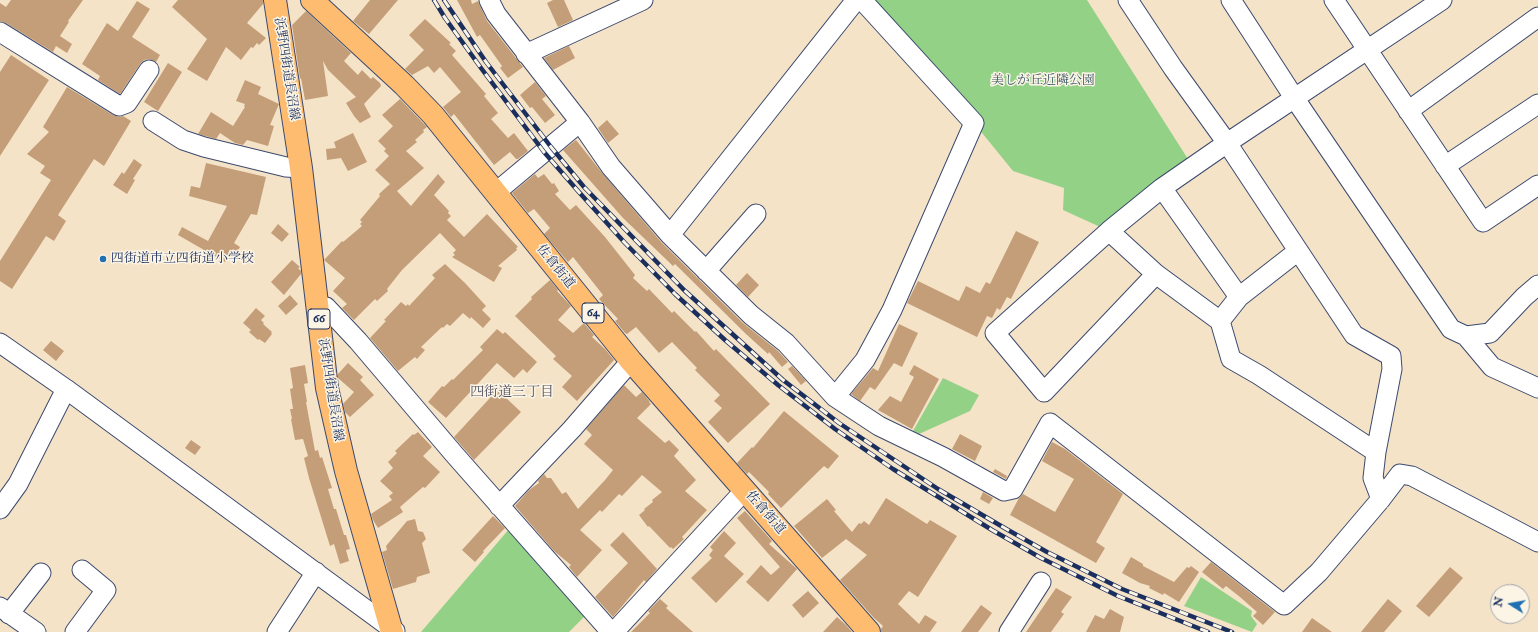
<!DOCTYPE html>
<html>
<head>
<meta charset="utf-8">
<style>
	body { margin:0 }
	#map { position:relative; width:1538px; height:632px; overflow:hidden; background:#f5e3c8; font-family:"IM FELL Double Pica",serif }
	canvas { display:block }
	.north { position:absolute; left:1490px; top:584px; width:40px; height:40px; box-sizing:border-box; background:#fcf5e5; border:1px solid #a2a6af; border-radius:50%; rotate:281deg; font-size:11px; font-weight:700; line-height:16px; text-align:center; color:#1b2f5e }
	.north::after { content:''; display:block; margin:auto; width:14px; height:18px; background:#1f6fb2; clip-path:polygon(50% 0,100% 100%,50% 72%,0 100%) }
</style>
</head>
<body>
<div id="map">
<canvas width="1538" height="632"></canvas>
<div class="north">N</div>
</div>
<script>
const ctx = document.querySelector('canvas').getContext('2d');
ctx.lineJoin = 'round';
function fill(path, color) { ctx.fillStyle = color; ctx.fill(path, 'evenodd'); }
const toPath = rows => new Path2D(rows.map(r => 'M' + r).join(''));
function stroke(path, color, width, dash) { ctx.strokeStyle = color; ctx.lineWidth = width; ctx.lineCap = dash ? 'butt' : 'round'; ctx.setLineDash(dash || []); ctx.stroke(path); }
function drawText(font, color, halo, rows, align = 'center') {
  ctx.font = font + ' "IM FELL Double Pica","Noto Serif JP",serif'; ctx.lineWidth = 3; ctx.setLineDash([]); ctx.textBaseline = 'middle'; ctx.strokeStyle = halo; ctx.fillStyle = color; for (const [text, x, y, turn = 0] of rows) {
    ctx.save(); ctx.translate(x, y); ctx.rotate((+turn || 0) * Math.PI / 180); ctx.textAlign = isNaN(turn) ? turn : align; if (halo) ctx.strokeText(text, 0, 0); ctx.fillText(text, 0, 0); ctx.restore();
  }
}
const green = toPath([
	[862,0,1087,0,1193,167,1109,231,1063,210,1064,188,1013,171,974,123],
	[943,378,979,395,970,411,919,434,913,431],
	[510,528,587,614,569,632,421,632],
	[1201,577,1252,611,1251,616,1257,624,1252,632,1184,606]
]);
const building = toPath([
	[11,0,83,0,68,21,69,22,60,36,72,44,67,53,56,46,53,52,6,23,0,21,0,3,6,7],
	[178,0,263,0,263,4,247,23,266,38,259,45,257,43,253,48,251,47,241,60,226,47,207,81,187,69,207,39,172,7],
	[370,0,398,0,369,34,353,21],
	[457,0,471,0,472,4,478,1,487,21,523,67,508,78,500,68,502,66,480,35,477,37],
	[553,0,564,0,573,20,558,27,547,3],
	[137,1,150,9,132,37,160,55,156,62,149,59,144,60,140,64,120,94,98,80,100,76,82,64,107,23,118,31],
	[306,11,351,53,344,61,358,75,362,70,371,79,373,77,380,83,381,86,364,104,371,117,360,123,354,116,346,103,356,97,328,70,323,61,328,96,305,100,301,78,300,79,292,25],
	[425,19,451,43,449,44,456,51,452,55,486,94,484,96,498,113,491,119,508,138,514,133,528,151,518,159,516,159,510,152,494,165,454,114,451,117,443,107,461,92,440,67,434,73,428,66,412,75,405,69,424,50,409,35],
	[569,46,575,58,553,70,544,58],
	[11,55,49,80,0,156,0,72],
	[168,63,182,72,158,111,144,102],
	[245,80,261,87,258,94,279,104,270,125,274,126,268,146,247,140,243,145,235,143,220,133,216,139,198,134,211,112,233,126,245,107,244,106,245,104,236,101],
	[535,82,546,96,542,99,555,115,545,123,532,107,530,108,520,95],
	[67,87,113,115,118,117,123,116,131,121,104,166,94,159,58,215,66,221,54,241,46,236,12,289,0,281,0,261,51,180,40,173,45,166,27,154,49,132,43,127],
	[400,99,427,127,423,130,424,132,415,140,417,142,406,151,424,168,397,191,411,206,438,174,445,182,434,195,449,211,448,213,451,216,447,220,464,237,487,214,518,247,516,248,517,250,498,266,502,268,494,282,452,257,455,255,453,253,456,250,440,233,402,270,387,289,388,291,377,301,375,299,354,320,342,308,347,304,333,291,345,278,324,260,342,241,343,242,362,226,360,224,362,222,360,220,380,196,379,194,390,184,375,170,389,156,384,151,386,149,378,141,393,126,382,115],
	[607,120,619,134,608,143,598,128],
	[353,133,367,162,348,171,341,158,327,160,326,149,336,148,334,142],
	[576,140,603,174,662,243,743,323,778,351,788,362,782,367,769,352,768,354,746,334,675,264,673,266,623,218,563,150],
	[134,159,142,165,133,179,135,180,127,194,113,185,122,172,124,174],
	[206,163,266,177,257,215,251,214,234,243,240,247,234,257,229,254,225,262,178,235,182,227,208,241,227,206,189,196,191,186,200,188],
	[535,174,538,178,544,174,552,184,554,183,559,191,555,194,570,210,576,205,605,237,635,275,633,278,647,291,649,289,672,313,674,311,695,332,696,331,714,351,716,349,770,404,728,443,708,422,722,408,714,401,720,395,695,370,697,368,672,342,659,353,636,327,627,334,625,333,615,321,618,319,599,299,603,295,573,257,568,262,544,234,550,228,534,209,528,213,512,193],
	[278,224,289,234,282,242,271,233],
	[1016,231,1039,242,1011,299,1007,297,1000,310,997,308,992,318,987,316,977,337,907,303,918,281,959,301,966,286,980,293,986,282,990,284],
	[292,260,300,267,298,268,301,271,301,274,284,295,271,282],
	[445,264,465,283,486,306,482,310,491,319,483,328,471,317,470,319,463,313,450,326,447,324,443,328,442,327,421,347,425,350,417,359,415,357,398,371,370,338,386,321,384,320,401,302,406,306,408,304,409,306,435,278,432,275],
	[747,273,759,285,748,297,736,285],
	[550,280,558,290,557,291,571,306,558,320,573,333,584,323,594,335,592,337,605,349,614,360,577,401,562,387,572,376,553,359,556,356,515,316,532,299,531,297],
	[290,295,298,304,286,315,278,306],
	[256,308,265,316,261,320,264,323,263,324,272,332,271,333,272,334,265,343,259,339,258,340,249,332,251,330,243,323],
	[899,324,918,333,902,367,894,363,875,390,870,387,860,401,851,394,873,368,878,371],
	[497,329,503,334,505,332,537,362,527,373,523,369,514,378,497,363,446,418,428,402,442,386,444,387,452,379,453,380,483,350,480,347],
	[51,341,64,351,56,361,43,350],
	[348,363,363,377,360,380,374,395,350,417,345,412,343,404,354,392,338,378,338,374],
	[305,365,308,383,304,384,307,402,306,402,315,451,318,450,320,458,322,457,332,488,328,489,334,509,336,509,344,535,346,535,350,549,346,550,349,561,340,564,334,544,330,546,309,478,304,458,308,456,303,439,295,440,291,419,292,419,290,409,293,409,290,389,293,388,290,368],
	[914,365,939,379,912,429,878,410,890,396,901,402,914,377,909,374],
	[792,366,806,381,801,385,788,369],
	[624,385,636,397,642,392,650,402,649,402,651,404,637,418,665,443,669,440,679,450,674,456,696,480,685,491,707,510,682,537,684,539,673,549,671,547,670,548,649,526,648,527,639,515,645,510,644,509,653,502,652,500,662,492,642,475,622,496,619,494,602,512,600,510,580,530,602,550,577,577,569,567,571,565,554,551,515,506,529,490,539,483,538,481,544,474,547,478,551,478,562,494,566,492,578,509,605,480,613,470,584,444,592,435,586,429],
	[500,387,507,395,505,397,521,412,474,460,454,437],
	[784,411,839,456,828,469,824,466,781,508,768,494,769,492,749,472,747,474,745,472,737,463,752,447,753,448],
	[418,432,432,447,423,456,440,472,425,488,423,487,400,507,403,512,378,528,373,520,371,514,392,500,389,496,393,493,380,481,393,468,388,462,397,453,395,451,413,434,414,435],
	[960,434,982,446,975,461,952,449],
	[191,440,201,447,195,455,185,448],
	[1052,442,1065,449,1123,494,1096,542,1105,548,1096,563,1010,515,1019,498,1023,494,1055,512,1074,479,1042,461],
	[995,469,1007,476,1006,479,993,472],
	[983,492,993,498,989,504,980,499],
	[886,498,927,524,930,520,957,536,918,597,909,591,898,604,919,624,925,615,937,622,930,632,881,632,881,629,883,626,874,618,840,580,867,555,846,539,822,558,794,526,827,499,836,510,834,511,852,532,859,523,861,524,864,521,869,525],
	[745,511,772,541,769,544,797,569,768,602,746,582,761,565,771,575,780,567,737,518],
	[493,516,505,528,483,551,484,552,475,562,462,550],
	[415,519,418,531,423,532,426,539,422,543,430,573,417,577,416,582,393,589,382,552,387,550,386,546,407,521],
	[724,531,736,543,724,556,744,574,716,603,691,578,712,558,709,555,713,550,710,547],
	[623,532,657,569,646,582,644,580,613,617,595,597,628,563,610,545],
	[1131,557,1143,564,1143,566,1174,582,1187,567,1189,568,1191,566,1199,572,1179,602,1164,593,1163,595,1149,588,1150,586,1140,583,1122,573],
	[1211,562,1275,612,1263,625,1253,616,1257,612,1240,597,1226,586,1223,589,1202,572],
	[1450,567,1463,578,1429,617,1416,606],
	[1056,588,1072,597,1061,612,1064,614,1051,632,1026,632],
	[808,591,819,603,803,618,792,605],
	[660,599,668,606,666,608,693,632,631,632,650,613,648,611],
	[1388,599,1402,611,1384,632,1361,632],
	[981,605,992,613,978,632,961,632],
	[1110,609,1124,617,1120,632,1086,632,1095,615,1104,619],
	[837,617,846,625,852,632,823,632],
	[1312,618,1332,632,1302,632]
]);
const minor = toPath([
	[489,0,496,14,580,122,611,167,670,235,751,315,786,343,835,397,879,426,943,457,1004,491,1013,489,1050,423,1284,605,1319,572,1381,499,1400,474,1412,476,1538,542],
	[1128,0,1173,68,1227,143,1354,335,1391,356,1392,369,1376,452,1373,478,1381,499],
	[1231,0,1295,99,1451,329,1466,336,1490,333,1524,297,1538,285],
	[1334,0,1483,222,1538,185],
	[0,32,119,106,127,103,149,70],
	[526,54,643,0],
	[1408,111,1538,17],
	[153,121,183,140,204,147,286,167,301,168],
	[1445,166,1538,104],
	[1162,188,1239,297],
	[495,193,580,122],
	[1109,231,1156,274,1220,321,1239,297,1298,251],
	[670,235,856,0],
	[706,271,756,214],
	[1156,274,1044,392,995,333,1109,231,1162,188,1227,143,1442,0],
	[318,308,326,307,358,341,454,454,611,632],
	[1220,321,1231,359,1259,375,1376,452],
	[1466,336,1492,367,1538,388],
	[0,343,66,389,395,631],
	[835,397,865,360,892,310,974,123,862,0],
	[499,506,572,429,631,361],
	[0,509,18,484,66,389],
	[0,607,36,632],
	[9,614,41,573],
	[75,632,106,590,82,570],
	[277,632,316,572],
	[614,632,745,490],
	[1009,632,1041,582]
]);
const major = toPath([
	[275,0,301,168,327,388,346,471,392,632],
	[312,0,404,85,433,115,631,361,869,632]
]);
const rail = toPath([
	[434,0,445,18,481,68,544,152,578,191,625,243,675,294,725,340,778,385,835,429,893,469,992,530,1041,558,1118,596,1208,632],
	[444,0,486,62,551,147,584,187,684,290,783,380,839,423,938,489,1008,530,1047,552,1122,589,1232,632]
]);
const markers = [
	[103,259,4,"#1f6fb2"]
];
const shields = [
	[593,313,22],
	[319,319,22]
];
const shieldNames = [
	["64",593,313],
	["66",319,319]
];
const streetNames = [
	["浜野四街道長沼線",286,69,81],
	["佐倉街道",555,267,51],
	["浜野四街道長沼線",330,390,81],
	["佐倉街道",765,513,49]
];
const parkNames = [
	["美しが丘近隣公園",1043,81]
];
const poiNames = [
	["四街道市立四街道小学校",111,259]
];
const neighbourhoodNames = [
	["四街道三丁目",512,393]
];
fill(green, '#93d187');
fill(building, '#c49e78');
stroke(minor, '#3c4a6e', 21);
stroke(major, '#3c4a6e', 24);
stroke(minor, '#fff', 19);
stroke(major, '#febc70', 22);
stroke(rail, '#1b2f5e', 4.5);
stroke(rail, '#fcf5e5', 3, [9]);
for (const [x, y, r, color] of markers) { const dot = new Path2D(); dot.arc(x, y, r, 0, 2 * Math.PI); ctx.fillStyle = color; ctx.fill(dot); stroke(dot, '#fcf5e5', 1.5); }
for (const [x, y, w] of shields) { const box = new Path2D(); box.roundRect(x - w / 2, y - 10, w, 20, 3); ctx.fillStyle = '#fcf5e5'; ctx.fill(box); stroke(box, '#1b2f5e', 1); }
drawText('bold 12px', '#1b2f5e', null, shieldNames);
drawText('13px', '#1b2f5e', '#fcf5e5', streetNames);
drawText('13px', '#395868', '#fcf5e5', parkNames);
drawText('13px', '#1b2f5e', '#fcf5e5', poiNames, 'left');
drawText('14px', '#565667', '#fcf5e5', neighbourhoodNames);
</script>
</body>
</html>
